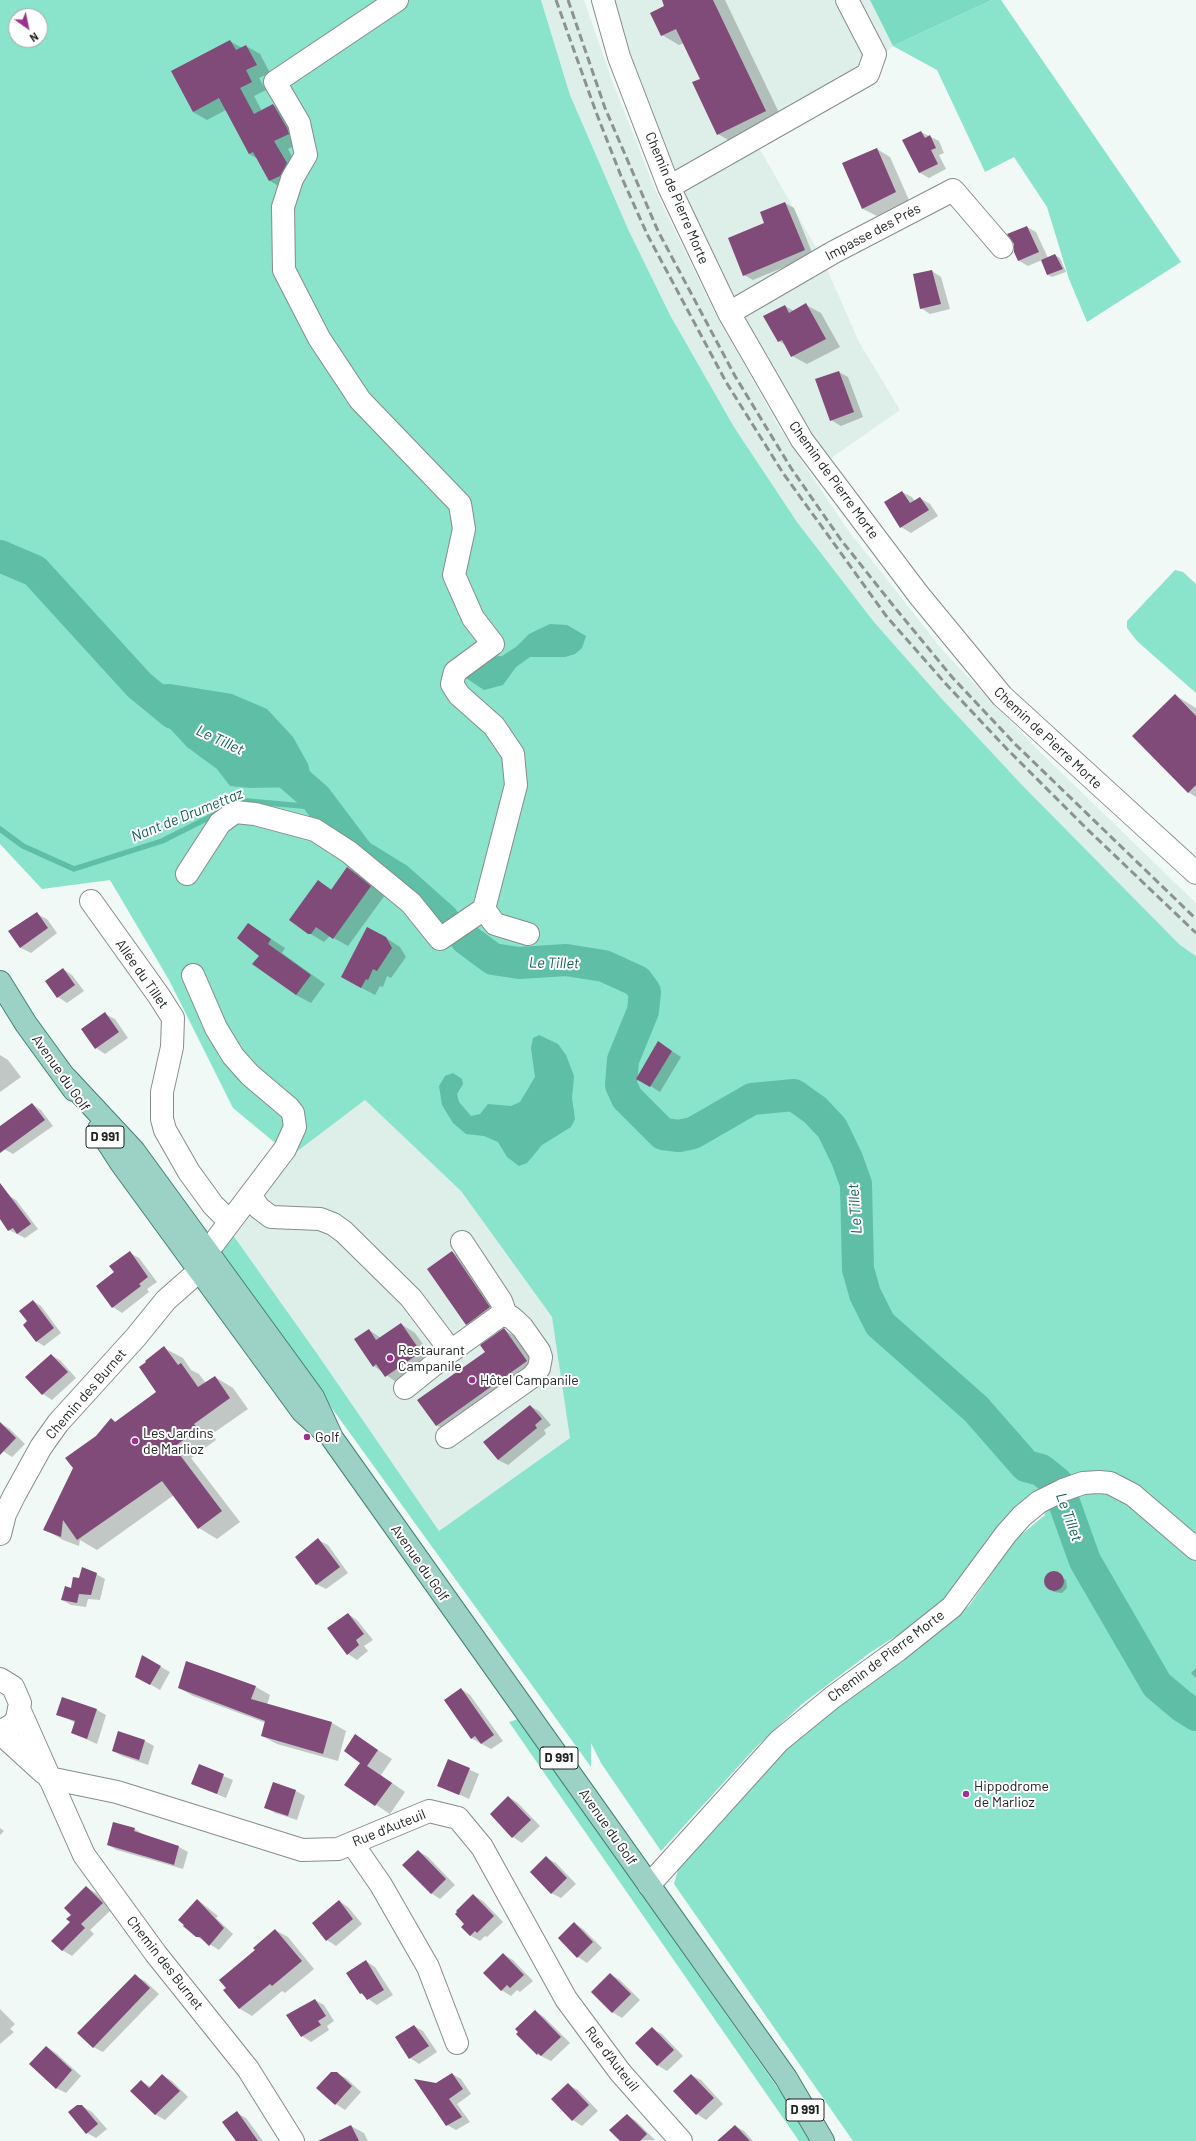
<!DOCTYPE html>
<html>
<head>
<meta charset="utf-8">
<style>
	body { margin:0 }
	#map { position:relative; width:1196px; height:2141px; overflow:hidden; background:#f1f9f6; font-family:Barlow,sans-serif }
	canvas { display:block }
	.north { position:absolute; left:8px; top:8px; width:40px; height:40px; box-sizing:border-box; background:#fff; border:1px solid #a6a7a7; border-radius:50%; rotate:147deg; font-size:11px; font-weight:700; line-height:16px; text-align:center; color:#202322 }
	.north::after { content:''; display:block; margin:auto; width:14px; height:18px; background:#9d3192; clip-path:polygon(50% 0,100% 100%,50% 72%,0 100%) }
</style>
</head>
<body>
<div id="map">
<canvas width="1196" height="2141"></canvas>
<div class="north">N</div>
</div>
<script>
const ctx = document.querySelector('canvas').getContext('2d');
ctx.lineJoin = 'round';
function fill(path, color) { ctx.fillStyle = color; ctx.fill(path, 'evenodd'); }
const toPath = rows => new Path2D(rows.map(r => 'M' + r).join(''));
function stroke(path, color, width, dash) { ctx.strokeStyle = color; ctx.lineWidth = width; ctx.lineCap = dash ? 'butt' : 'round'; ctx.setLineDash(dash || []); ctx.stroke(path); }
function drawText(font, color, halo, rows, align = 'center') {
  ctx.font = font + ' Barlow,sans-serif'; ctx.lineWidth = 4; ctx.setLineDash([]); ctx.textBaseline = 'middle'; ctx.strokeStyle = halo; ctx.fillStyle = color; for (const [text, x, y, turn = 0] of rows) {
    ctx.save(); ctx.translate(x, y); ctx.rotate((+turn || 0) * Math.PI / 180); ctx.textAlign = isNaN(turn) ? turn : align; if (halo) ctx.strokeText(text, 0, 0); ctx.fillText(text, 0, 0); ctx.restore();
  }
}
const built = toPath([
	[541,0,584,0,613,83,657,194,714,311,779,427,848,530,944,652,1037,749,1196,903,1196,956,1180,945,1022,785,942,699,874,622,797,522,734,427,670,315,628,229,570,95],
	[605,0,870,0,893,46,850,84,754,139,822,258,859,342,900,410,821,465,669,187],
	[365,1100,461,1191,552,1317,572,1437,439,1531,318,1355,228,1228,291,1156]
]);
const green = toPath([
	[0,0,541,0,570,95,628,229,670,315,734,427,797,522,874,622,942,699,1022,785,1180,945,1196,956,1196,2141,853,2141,674,1884,680,1863,819,1709,969,1606,1015,1540,1045,1515,1037,1497,935,1611,871,1652,802,1704,756,1747,661,1851,601,1763,591,1743,591,1767,217,1249,228,1228,318,1355,439,1531,570,1438,552,1317,461,1191,365,1100,291,1156,233,1108,169,980,110,880,42,889,0,844],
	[16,16,40,16,40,40,16,40],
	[992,0,1001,0,1181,262,1087,322,1069,279,1047,207,1014,157,985,172,937,70,893,46],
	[1175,570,1183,572,1196,584,1196,693,1137,641,1127,628,1127,621],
	[518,1719,815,2141,799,2141,509,1722]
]);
const forest = toPath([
	[870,0,992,0,893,46]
]);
const water = toPath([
	[550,624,567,625,586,636,582,648,575,654,565,657,530,657,516,667,503,685,484,690,466,678,465,671,484,657,502,656,516,647,529,634],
	[170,684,232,694,267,709,293,737,308,764,316,798,298,787,250,788,230,786,217,769,187,747,140,696,139,685],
	[539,1035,558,1044,566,1055,574,1076,572,1098,575,1119,571,1127,542,1145,527,1163,519,1166,507,1157,498,1142,484,1136,466,1134,453,1123,442,1105,439,1086,445,1076,453,1073,462,1079,463,1084,457,1094,459,1102,471,1116,480,1114,488,1104,511,1106,520,1102,535,1077,531,1048,533,1038]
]);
const shadow = toPath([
	[663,0,725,0,783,121,736,145,718,134,701,79,684,43,679,45,662,35,666,6],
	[230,41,242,48,246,46,260,54,270,73,259,78,266,90,254,96,262,111,273,105,287,113,302,142,288,149,300,172,284,189,270,181,258,159,249,154,226,110,207,120,193,112],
	[921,132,939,141,944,153,939,155,946,169,929,178,920,173,904,141],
	[877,149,890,157,909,200,877,216,863,209,843,164],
	[785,203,794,208,813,255,753,280,744,275,766,223],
	[1027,227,1036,232,1048,258,1055,255,1060,258,1066,272,1052,277,1048,275,1042,260,1028,266,1019,261],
	[932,271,941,277,950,309,930,314,921,308],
	[806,305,821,313,840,347,807,364,792,356,787,346,779,341,785,306,794,311],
	[839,372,848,377,863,417,841,426,831,420],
	[902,492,912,497,915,502,920,498,930,504,938,516,911,533,901,527,885,502],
	[1175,695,1196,708,1196,797,1188,792],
	[348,868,362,876,385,895,348,946,330,936,324,942,309,933,318,881,333,890],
	[37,914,47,919,57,933,31,953,21,948,10,931],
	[248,924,285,948,282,953,325,984,311,1003,296,995,260,955],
	[386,938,400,947,406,957,391,978,387,976,383,987,380,986,375,995,356,985],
	[63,969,72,975,84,991,67,1003,58,997,46,981],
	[105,1014,115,1019,128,1038,105,1054,96,1048],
	[667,1048,681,1057,660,1092,638,1078],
	[0,1055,8,1060,21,1077,0,1092],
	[32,1104,41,1110,53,1126,13,1154,4,1149,0,1143,0,1128],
	[8,1195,16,1200,38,1229,25,1238,9,1230,0,1218,0,1200],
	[452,1252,466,1260,504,1316,481,1332,467,1324],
	[130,1253,139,1258,157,1282,147,1289,149,1292,122,1313,113,1307,115,1272],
	[33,1301,41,1306,61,1333,44,1346,36,1341,29,1322],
	[401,1324,415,1333,435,1361,400,1385,374,1366,369,1330,381,1338],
	[504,1330,518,1338,541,1369,451,1433,436,1425],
	[164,1348,183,1358,191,1370,199,1374,206,1383,215,1377,233,1388,248,1409,212,1434,216,1440,191,1458,240,1522,217,1539,199,1528,174,1495,97,1550,80,1540,79,1546,63,1540,44,1529,96,1437,112,1420,116,1422,158,1392],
	[51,1355,60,1360,76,1378,52,1400,43,1394,27,1377],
	[530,1406,539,1411,551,1425,544,1430,546,1434,508,1465,498,1460],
	[0,1423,10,1429,25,1444,12,1457,0,1449],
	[318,1540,328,1545,348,1573,326,1589,316,1584],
	[1056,1573,1066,1580,1067,1588,1062,1593,1054,1592,1045,1584,1048,1574],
	[96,1574,105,1579,100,1600,88,1599,86,1607,71,1605,62,1600,80,1579],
	[348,1614,357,1620,373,1640,364,1646,368,1651,357,1660,348,1654],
	[143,1657,170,1672,160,1690,136,1676],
	[187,1662,256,1687,270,1695,267,1705,332,1723,346,1731,338,1761,277,1744,262,1736,266,1723,193,1696,179,1688],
	[1196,1668,1196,1678,1191,1673],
	[461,1689,470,1695,503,1741,491,1749,471,1738],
	[63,1699,97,1710,106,1715,97,1744,72,1733,76,1723,57,1714],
	[356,1736,392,1759,381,1775,405,1792,390,1814,346,1785,361,1763],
	[145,1741,154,1746,148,1765,122,1756,113,1751],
	[448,1760,479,1774,469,1799,438,1785],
	[199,1766,233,1780,226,1798,193,1784],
	[273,1783,296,1791,305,1796,297,1820,275,1813,265,1807],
	[509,1797,518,1803,540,1826,522,1843,513,1837,491,1814],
	[0,1828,4,1831,0,1835],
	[135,1829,144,1835,179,1847,188,1852,183,1869,117,1850,108,1845],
	[418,1851,428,1857,455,1885,440,1899,431,1893],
	[547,1858,556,1863,576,1884,561,1898,551,1893],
	[86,1887,96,1893,112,1909,90,1930,94,1934,72,1956,62,1950,72,1915],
	[473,1895,483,1901,503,1922,487,1937,485,1936,480,1941,471,1936,462,1927,465,1924],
	[198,1900,218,1916,216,1918,233,1934,219,1950,196,1936],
	[339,1901,348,1907,362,1924,336,1946,327,1940,314,1924],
	[574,1923,583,1929,602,1948,587,1963,578,1957,559,1938],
	[275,1930,288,1937,314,1969,285,1993,282,1991,252,2016,240,2009,225,1991],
	[503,1954,513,1960,533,1981,520,1992,517,1990,511,1996,501,1990],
	[366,1961,375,1967,393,1995,377,2005,360,1993],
	[610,1974,620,1980,640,2000,622,2018,612,2012],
	[135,1976,145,1981,159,1994,103,2052,93,2047],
	[315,2000,324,2005,334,2021,327,2026,329,2030,311,2042,302,2036,288,2015],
	[0,2009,15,2024,10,2029,14,2032,0,2044],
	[535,2011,544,2017,570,2043,551,2061,537,2054],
	[414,2026,423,2031,437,2052,419,2064,410,2058],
	[652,2029,662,2034,683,2056,667,2071,657,2065],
	[47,2047,56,2053,81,2076,66,2093,56,2088],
	[336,2073,346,2078,361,2092,345,2110,336,2104,318,2088],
	[452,2074,461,2079,471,2094,457,2104,470,2122,456,2130,447,2125,436,2084],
	[162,2075,172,2081,188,2097,165,2120,156,2115,132,2091,141,2081,151,2087],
	[691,2075,701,2080,723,2104,706,2120,697,2114,674,2091],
	[568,2085,578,2090,598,2111,582,2126,573,2120],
	[82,2106,92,2112,107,2129,96,2138,87,2133],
	[237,2113,246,2118,263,2141,237,2141],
	[627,2115,636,2121,655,2140,621,2141],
	[351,2126,364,2133,368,2141,336,2141],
	[735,2126,744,2131,753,2141,727,2141]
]);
const stream = toPath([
	[239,804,247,801,324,808],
	[0,829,23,846,74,869,162,841,218,813]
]);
const river = toPath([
	[0,556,35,571,139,685,173,713],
	[283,769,316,798,359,855,398,879,443,919],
	[466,939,493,959,519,963,566,960,604,966,637,981,645,992,643,1011,623,1060,621,1085,627,1098,663,1134,679,1136,693,1133,752,1099,794,1095,815,1110,832,1128,847,1159,856,1184,858,1269,865,1294,880,1324,976,1409,1026,1466,1041,1470,1057,1483,1085,1561,1157,1685,1182,1706,1196,1715]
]);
const building = toPath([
	[662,0,713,0,766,111,717,135,692,82,700,79,676,29,661,36,650,13,664,6],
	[230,40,236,50,246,45,257,65,246,70,252,82,240,88,254,114,273,104,287,128,289,134,274,141,287,163,280,176,269,181,253,152,249,154,219,98,193,112,171,71],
	[921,131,925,138,930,135,936,148,931,150,938,164,919,173,902,140],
	[877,148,896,192,862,209,842,163],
	[785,202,805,250,743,276,728,238,764,223,760,212],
	[1027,226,1039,252,1018,261,1014,252,1014,244,1007,234],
	[1055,254,1063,269,1047,275,1041,260],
	[932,270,941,304,920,309,913,274],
	[806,303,826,339,791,357,782,340,778,342,763,316,785,305,789,313],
	[839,371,854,412,830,421,815,379],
	[902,491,910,503,920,497,929,510,900,528,884,502],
	[1175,694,1196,716,1196,785,1188,793,1132,736],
	[347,867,371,886,333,939,316,927,311,934,308,934,289,920,318,880,331,890],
	[37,912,48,928,20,948,8,931],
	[248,923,271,939,268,944,311,975,296,995,252,964,259,956,237,938],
	[367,927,386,937,392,948,377,971,373,969,368,980,366,979,361,988,341,977],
	[63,968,75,985,57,998,45,981],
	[105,1012,119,1032,95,1049,81,1029],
	[658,1041,672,1051,650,1087,636,1079],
	[32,1103,45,1120,0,1153,0,1126],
	[0,1183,31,1224,17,1234,13,1228,8,1231,0,1219],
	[130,1251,148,1277,139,1284,141,1286,112,1308,96,1286,114,1272,109,1266],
	[452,1251,490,1307,466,1325,427,1269],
	[33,1300,54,1328,36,1342,23,1325,27,1321,19,1311],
	[401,1323,421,1352,385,1377,376,1364,373,1367,354,1339,369,1329,376,1340],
	[504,1328,527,1361,436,1426,417,1400,485,1352,480,1345],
	[164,1346,178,1365,181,1363,198,1387,215,1376,230,1398,194,1424,198,1429,174,1447,222,1511,198,1529,162,1481,77,1540,63,1520,61,1537,43,1530,73,1468,65,1458,96,1436,111,1418,115,1422,156,1392,139,1367,146,1362,145,1361],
	[51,1354,68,1372,42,1395,25,1377],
	[530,1405,542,1419,535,1425,537,1428,498,1460,483,1442],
	[0,1422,16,1438,0,1455],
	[318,1538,340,1567,316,1585,295,1557],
	[82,1567,97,1573,91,1595,79,1594,77,1603,61,1600,65,1586,71,1588,73,1577,79,1578],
	'1044 1581a10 10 0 1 1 20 0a10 10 0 1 1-20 0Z',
	[348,1613,364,1634,356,1640,359,1645,347,1655,327,1628],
	[142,1655,161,1666,150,1685,135,1677],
	[186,1661,256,1686,251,1699,332,1722,323,1754,261,1736,265,1721,178,1688],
	[461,1688,494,1735,481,1744,475,1736,471,1739,444,1700],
	[62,1697,97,1709,87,1739,71,1733,75,1721,56,1715],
	[118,1731,145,1740,139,1760,112,1751],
	[355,1734,378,1750,367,1766,392,1783,375,1806,344,1785,360,1763,344,1751],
	[448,1759,470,1768,459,1795,437,1786],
	[199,1764,224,1774,217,1794,191,1784],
	[273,1782,296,1790,288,1816,264,1808],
	[508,1796,531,1820,512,1838,490,1814],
	[113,1822,135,1828,134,1831,179,1846,174,1865,107,1845],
	[418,1850,446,1879,431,1894,402,1865],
	[546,1856,567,1878,551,1894,530,1872],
	[86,1886,103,1903,81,1924,85,1928,62,1951,51,1941,70,1922,66,1919,71,1915,64,1908],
	[473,1894,494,1916,477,1933,475,1931,470,1936,461,1927,464,1924,455,1914,457,1912,456,1911],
	[197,1899,224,1928,209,1946,200,1937,196,1937,183,1926,184,1925,178,1920],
	[339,1900,353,1919,326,1941,312,1923],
	[574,1922,593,1942,577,1958,558,1938],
	[275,1929,302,1961,272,1986,270,1984,239,2009,223,1990,226,1988,219,1980,255,1950,253,1948],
	[503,1953,524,1975,510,1988,507,1985,501,1991,483,1973],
	[366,1960,384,1990,367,2000,362,1993,360,1994,346,1973],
	[610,1973,631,1994,612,2013,591,1992],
	[135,1974,150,1988,93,2048,77,2033],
	[315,1999,326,2016,318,2021,321,2025,301,2037,286,2015],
	[535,2010,561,2037,541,2056,538,2053,537,2055,516,2034,518,2032,515,2029],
	[414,2025,429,2046,409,2059,395,2037],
	[652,2027,674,2050,657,2066,635,2043],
	[46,2046,72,2070,56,2089,29,2064],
	[331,2072,337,2072,352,2086,335,2105,316,2088],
	[452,2073,463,2089,449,2099,462,2117,446,2126,414,2079,436,2083],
	[162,2074,180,2091,155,2115,130,2091,141,2080,149,2088],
	[691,2074,714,2098,696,2115,673,2091],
	[568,2083,589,2105,572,2121,551,2099],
	[77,2105,82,2105,98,2124,86,2134,68,2112],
	[237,2111,258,2141,236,2141,222,2122],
	[627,2114,647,2134,640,2141,620,2141,609,2130],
	[351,2125,359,2141,318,2141],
	[735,2125,750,2141,717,2141]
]);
const minor = toPath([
	[397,0,275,82,299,123,306,155,292,179,283,207,284,270,319,338,360,400,460,504,464,529,454,575,473,618,493,644,455,672,452,684,459,695,494,726,513,754,516,785,484,909,495,924,528,934],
	[603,0,619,57,669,187,729,313,802,440,918,594,1002,696,1196,873],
	[669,187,868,74,875,54,847,0],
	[729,313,834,252,953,190,1002,247],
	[187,874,220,823,235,812,255,814,315,830,349,852,411,903,440,939,484,909],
	[91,901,159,996,173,1018,172,1047,162,1092,162,1119,165,1130,189,1172,213,1205,224,1216,232,1216],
	[250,1195,259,1208,271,1217,320,1219,333,1224,344,1232,411,1298,451,1351],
	[462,1242,501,1301,506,1315],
	[190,1250,200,1254,206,1251,214,1243,285,1149,295,1127,293,1113,289,1108,250,1075,233,1056,216,1028,193,975],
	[405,1388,451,1351,501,1315,511,1317,522,1327,539,1351,541,1357,539,1368,533,1376,447,1437],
	[0,1534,5,1514,14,1496,41,1447,58,1423,136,1337,166,1300,199,1271],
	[0,1679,13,1687,20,1703,17,1719,12,1725,0,1732],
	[20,1711,84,1855,156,1954,248,2069,293,2141],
	[0,1733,44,1773],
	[49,1778,117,1792,302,1850,338,1849,429,1811,458,1818,482,1847,566,1999,620,2072,681,2141],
	[352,1843,381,1885,428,1967,457,2043],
	[649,1885,779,1741,833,1697,898,1650,952,1607,1006,1534,1022,1516,1039,1502,1063,1490,1083,1483,1099,1482,1110,1483,1133,1495,1196,1549]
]);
const major = toPath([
	[0,982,26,1024,74,1090],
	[66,1078,134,1151,313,1397,332,1438,786,2078,823,2141],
	[99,1129,121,1163,302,1411,324,1431]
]);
const rail = toPath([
	[556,0,596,112,621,176,648,236,726,382,783,473,887,617,945,683,1007,749,1086,828,1196,933],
	[568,0,605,108,658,231,735,376,791,468,841,540,896,609,952,677,1015,744,1196,919]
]);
const markers = [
	[390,1358,4,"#9d3192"],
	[472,1380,4,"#9d3192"],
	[307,1437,4,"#9d3192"],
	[135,1441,4,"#9d3192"],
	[966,1794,4,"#9d3192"]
];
const shields = [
	[105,1137,38],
	[559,1758,38],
	[805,2110,38]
];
const shieldNames = [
	["D 991",105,1137],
	["D 991",559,1758],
	["D 991",805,2110]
];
const streetNames = [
	["Chemin de Pierre Morte",677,198,67],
	["Impasse des Prés",873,232,-28],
	["Chemin de Pierre Morte",834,480,54],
	["Chemin de Pierre Morte",1048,738,43],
	["Allée du Tillet",142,974,55],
	["Avenue du Golf",61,1073,55],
	["Chemin des Burnet",86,1394,-49],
	["Avenue du Golf",420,1563,55],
	["Chemin de Pierre Morte",886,1656,-37],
	["Avenue du Golf",608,1827,55],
	["Rue d'Auteuil",389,1828,-22],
	["Chemin des Burnet",165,1963,52],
	["Rue d'Auteuil",612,2059,52]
];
const poiNames = [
	["Restaurant",398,1350],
	["Campanile",398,1366],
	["Hôtel Campanile",480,1380],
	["Les Jardins",143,1433],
	["de Marlioz",143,1449],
	["Golf",315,1437],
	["Hippodrome",974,1786],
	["de Marlioz",974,1802]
];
const waterNames = [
	["Le Tillet",220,740,25],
	["Nant de Drumettaz",187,815,-22],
	["Le Tillet",554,963,1],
	["Le Tillet",855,1209,-94],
	["Le Tillet",1069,1517,70]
];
fill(built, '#deeee9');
fill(green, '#8ae3cb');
fill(forest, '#7bdbc2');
fill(water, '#5ebea6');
fill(shadow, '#0003');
stroke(stream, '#5ebea6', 5.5);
stroke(river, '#5ebea6', 32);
fill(building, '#804a79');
stroke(minor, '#868d8b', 24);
stroke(major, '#468173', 24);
stroke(minor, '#fff', 22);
stroke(major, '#9cd2c5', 22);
stroke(rail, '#8c9290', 3, [8, 4]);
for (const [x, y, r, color] of markers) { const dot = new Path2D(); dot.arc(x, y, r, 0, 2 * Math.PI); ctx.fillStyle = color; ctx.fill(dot); stroke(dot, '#fff', 1.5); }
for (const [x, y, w] of shields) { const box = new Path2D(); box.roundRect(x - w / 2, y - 11, w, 22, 3); ctx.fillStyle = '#fff'; ctx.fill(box); stroke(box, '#202322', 1); }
drawText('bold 13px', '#202322', null, shieldNames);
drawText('14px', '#202322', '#fff', streetNames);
drawText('14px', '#202322', '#fff', poiNames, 'left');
drawText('italic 15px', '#136151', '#fff', waterNames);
</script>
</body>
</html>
